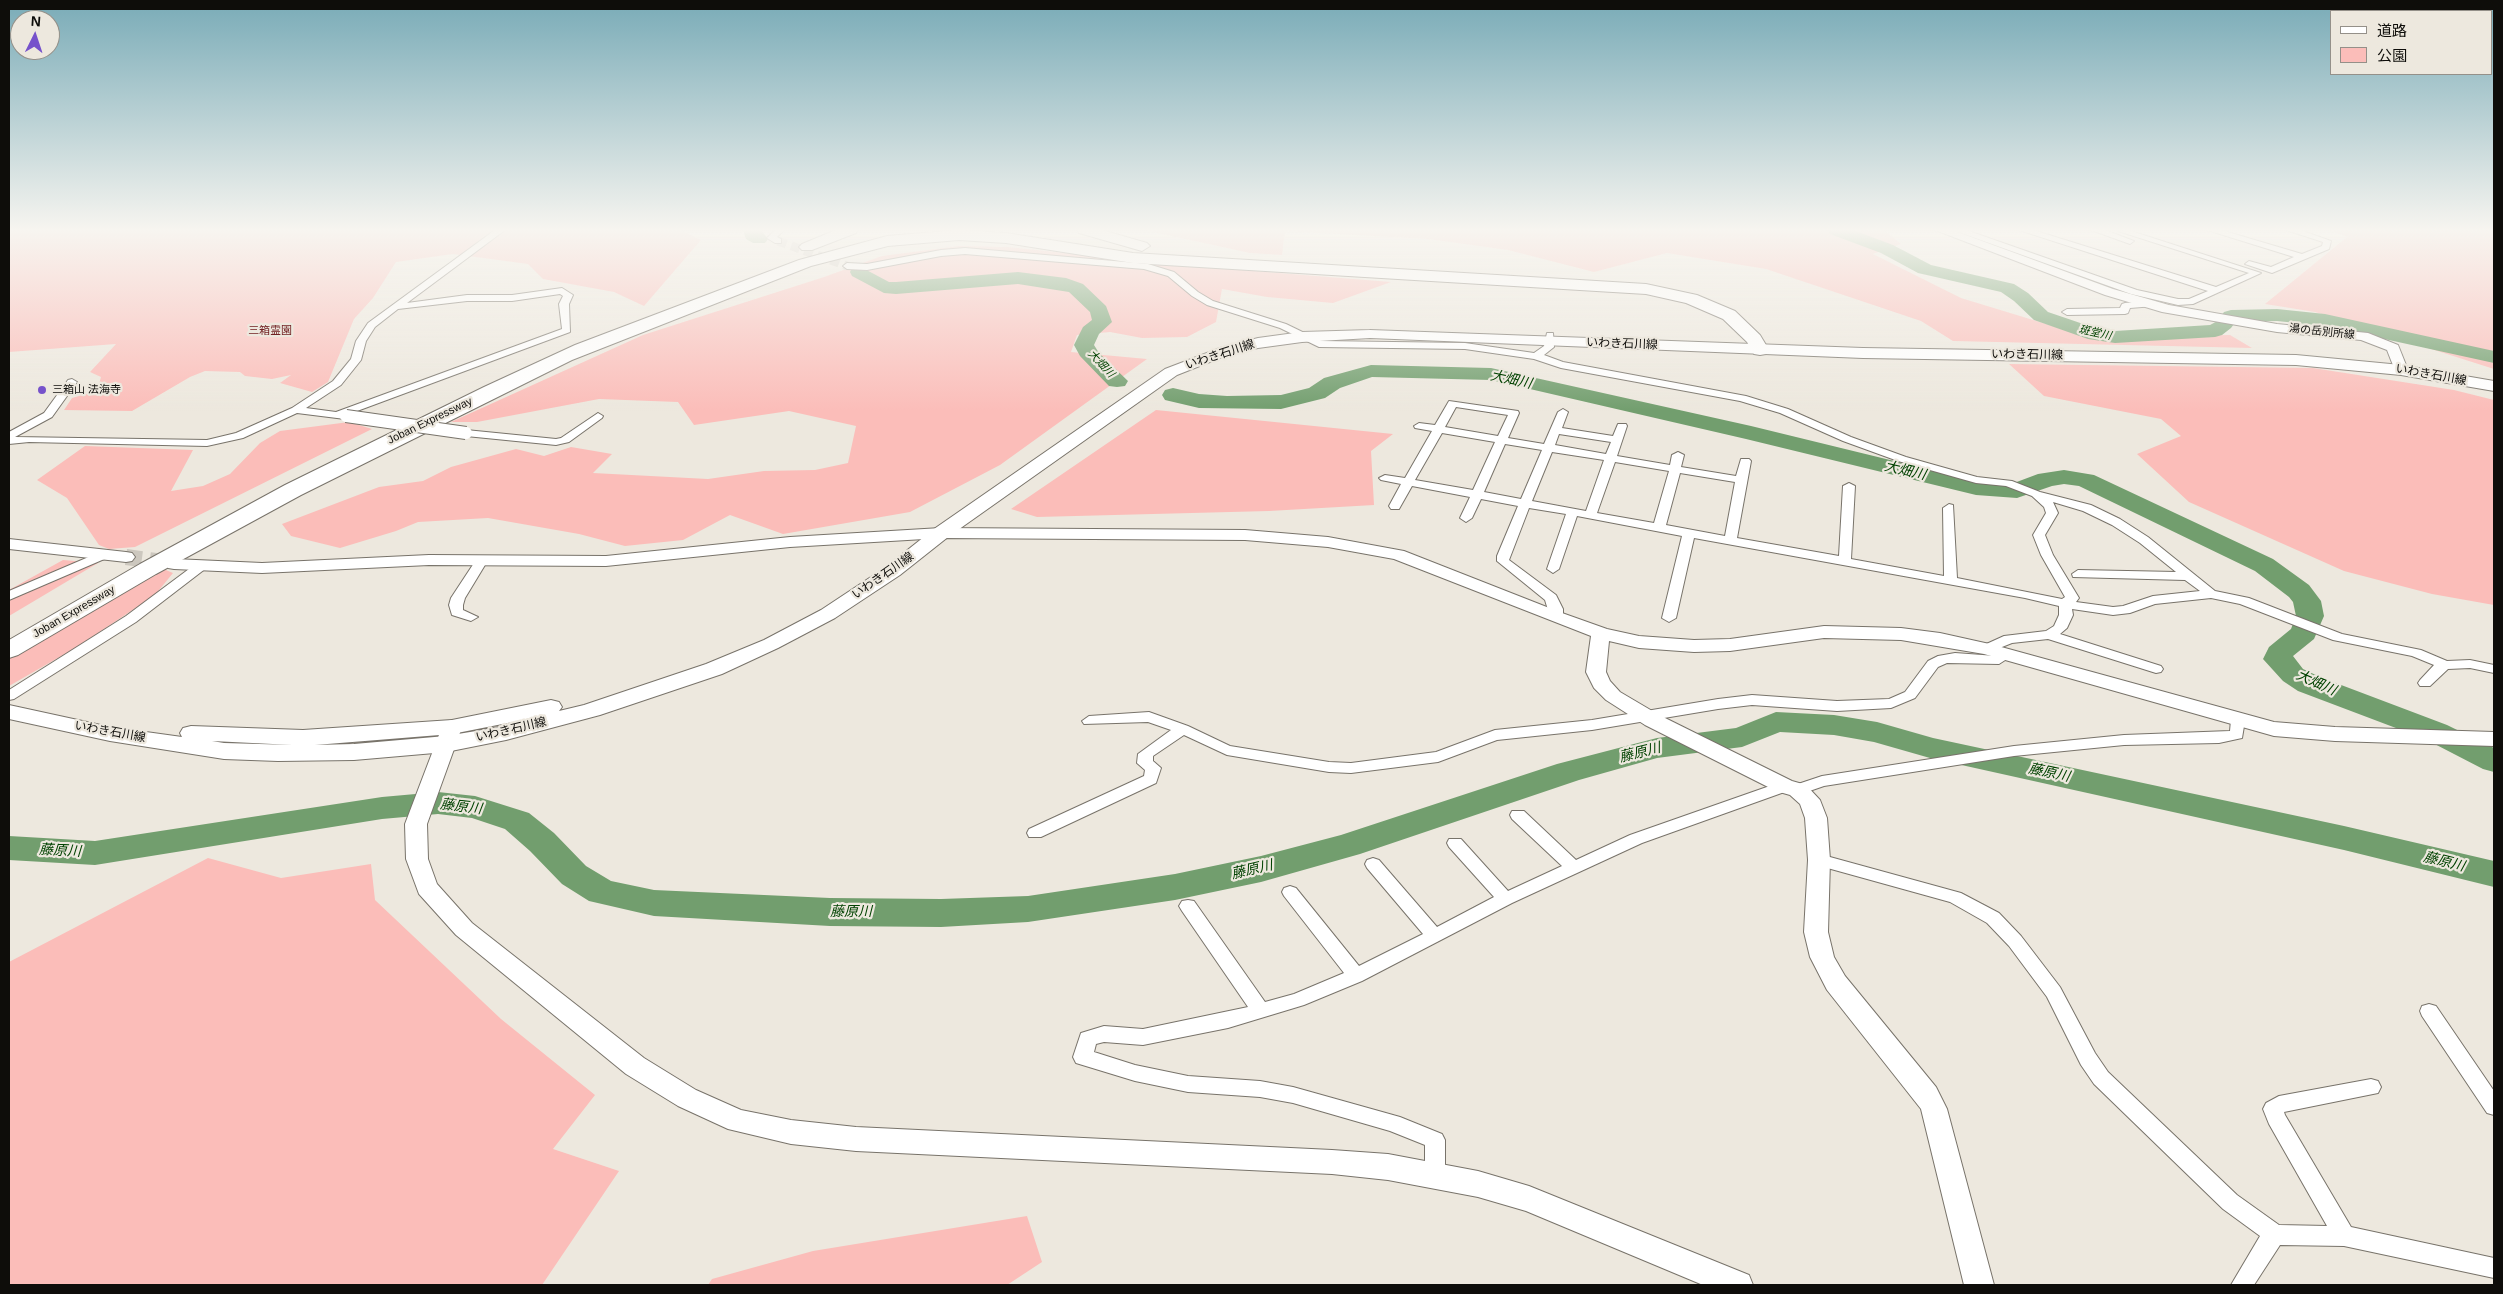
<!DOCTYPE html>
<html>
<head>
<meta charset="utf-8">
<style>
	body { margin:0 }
	#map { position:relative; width:2503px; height:1294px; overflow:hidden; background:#ede8de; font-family:Helvetica,"Noto Sans JP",sans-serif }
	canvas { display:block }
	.frame { position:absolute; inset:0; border:10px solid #0e0d0a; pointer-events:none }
	.legend { position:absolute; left:2330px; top:10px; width:162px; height:65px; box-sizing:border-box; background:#ede8de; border:1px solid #949089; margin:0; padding:6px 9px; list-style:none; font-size:15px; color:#0e0d0a }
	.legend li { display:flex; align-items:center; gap:10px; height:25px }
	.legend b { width:25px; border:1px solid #949089 }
	.north { position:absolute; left:10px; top:10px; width:50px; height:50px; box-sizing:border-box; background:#ede8de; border:1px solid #949089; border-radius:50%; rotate:4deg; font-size:14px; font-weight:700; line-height:20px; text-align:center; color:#0e0d0a }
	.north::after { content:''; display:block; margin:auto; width:18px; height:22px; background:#7652cb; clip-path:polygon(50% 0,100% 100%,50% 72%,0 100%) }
</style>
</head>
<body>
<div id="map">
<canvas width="2503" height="1294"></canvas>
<div class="frame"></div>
<ul class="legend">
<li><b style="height:6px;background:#fff"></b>道路</li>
<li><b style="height:14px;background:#fbbdb9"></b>公園</li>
</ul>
<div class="north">N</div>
</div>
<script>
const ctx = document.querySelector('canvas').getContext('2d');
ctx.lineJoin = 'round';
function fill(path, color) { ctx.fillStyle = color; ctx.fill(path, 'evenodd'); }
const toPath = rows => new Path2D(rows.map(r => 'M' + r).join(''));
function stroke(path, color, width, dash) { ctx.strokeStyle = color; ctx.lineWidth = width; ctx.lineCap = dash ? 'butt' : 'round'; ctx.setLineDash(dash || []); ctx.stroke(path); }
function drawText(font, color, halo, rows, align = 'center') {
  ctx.font = font + ' Helvetica,"Noto Sans JP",sans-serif'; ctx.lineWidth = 4.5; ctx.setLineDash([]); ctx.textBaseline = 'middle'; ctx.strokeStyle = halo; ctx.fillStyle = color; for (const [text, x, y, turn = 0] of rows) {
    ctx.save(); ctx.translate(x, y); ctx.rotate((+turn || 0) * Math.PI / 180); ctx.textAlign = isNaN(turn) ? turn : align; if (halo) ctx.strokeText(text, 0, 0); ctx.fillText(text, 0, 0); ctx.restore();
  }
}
const green = toPath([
	[9,230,681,230,701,240,644,306,614,292,543,279,528,264,453,254,396,262,373,298,354,319,328,382,312,392,280,383,291,375,272,379,245,376,240,372,205,371,190,377,132,411,64,410,72,398,97,391,101,377,90,372,116,344,9,352],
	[1144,230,1884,230,1901,244,1873,254,1961,298,2089,337,2230,335,2252,348,1953,341,1921,321,1766,269,1667,253,1594,272,1508,250,1428,239,1285,231,1282,255,1250,253],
	[2330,230,2494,230,2494,369,2315,312,2265,304,2347,237],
	[959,246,1008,247,1192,266,1391,282,1333,303,1267,297,1222,289,1216,322,1187,337,1142,338,1110,332,1077,335,1071,352,1147,359,1000,465,910,512,783,534,730,515,683,540,625,546,579,534,488,518,418,522,396,531,340,548,291,536,282,524,379,487,423,481,451,467,516,449,544,456,571,447,612,454,593,473,708,479,764,471,815,470,848,463,856,426,789,411,694,425,678,402,599,399,477,422,451,422,643,335,824,277,882,256],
	[2009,364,2313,368,2454,390,2494,400,2494,605,2432,594,2344,571,2189,502,2137,454,2181,436,2161,419,2044,396],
	[1156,410,1393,434,1371,451,1374,505,1269,511,1037,517,1011,509],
	[349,422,372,429,135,547,109,549,99,545,67,498,37,480,85,446,193,450,171,491,203,486,230,474,260,443,280,431],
	[63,560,98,563,9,616,9,590],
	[161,568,173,573,155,595,77,647,9,686,9,656],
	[208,858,281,878,371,864,375,900,501,1019,595,1095,553,1149,619,1171,542,1285,9,1285,9,962],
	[1027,1216,1042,1262,1007,1285,708,1285,712,1279,813,1251]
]);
const river = toPath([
	[743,230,761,230,768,239,765,243,753,243,746,239,743,230],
	[1828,230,1853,230,1893,245,1931,265,2014,284,2028,293,2048,312,2092,327,2115,331,2210,325,2223,318,2221,316,2224,312,2231,310,2277,309,2325,314,2494,351,2494,363,2325,326,2277,321,2233,322,2234,324,2231,328,2222,335,2215,337,2115,343,2088,339,2034,320,2014,301,2001,292,1918,273,1881,253,1830,234,1828,230],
	[859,266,889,282,896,282,1018,272,1066,278,1083,284,1106,306,1112,322,1099,334,1094,345,1099,353,1128,381,1125,386,1117,387,1109,386,1080,356,1074,345,1083,327,1092,320,1090,312,1069,292,1018,284,896,294,884,293,852,276,850,272,852,268,859,266],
	[1371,365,1491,368,1751,426,1976,481,2014,483,2038,474,2064,470,2094,475,2273,559,2309,585,2321,601,2324,616,2314,639,2293,656,2303,669,2320,677,2447,725,2494,748,2494,772,2483,769,2425,739,2298,691,2283,681,2263,659,2269,647,2291,629,2296,616,2293,602,2289,597,2255,571,2079,486,2064,484,2052,486,2017,498,1976,495,1746,439,1491,380,1372,377,1340,388,1325,398,1281,409,1199,408,1165,400,1162,395,1165,390,1173,388,1199,394,1227,396,1281,395,1309,388,1324,378,1371,365],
	[1776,712,1834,715,1877,722,1933,738,2344,826,2494,861,2494,887,2344,850,1930,758,1874,742,1834,735,1780,732,1742,747,1657,758,1579,780,1360,854,1261,882,1175,900,1028,922,941,927,830,926,654,916,589,901,562,884,530,851,505,829,472,818,438,814,382,819,95,865,9,860,9,836,95,841,382,797,438,792,475,796,529,813,554,833,586,866,611,881,654,890,830,898,941,899,1028,896,1175,874,1261,856,1341,835,1557,764,1657,738,1736,728,1776,712]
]);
const streetTunnel = toPath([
	[778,241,847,266]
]);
const secondaryTunnel = toPath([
	[126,557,172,563]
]);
const street = toPath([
	[495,230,505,230,407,303,467,295,512,295,562,288,573,295,569,304,570,332,349,414,349,418,345,419,297,413,243,438,207,446,29,442,9,444,9,432,44,413,68,380,72,379,77,382,52,417,15,437,207,440,236,433,292,408,333,381,351,359,356,341,368,323,495,230],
	[560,294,563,296,559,304,562,329,336,412,306,408,341,385,361,360,366,341,375,327,398,309,467,301,512,301,560,294],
	[775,230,784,230,777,237,781,239,781,243,775,243,767,238,775,230],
	[1953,230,1966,230,2137,290,2178,299,2189,299,2208,291,2019,230,2033,230,2216,287,2249,273,2118,231,2128,230,2261,273,2193,304,2178,305,2131,294,1953,230],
	[2091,230,2105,230,2134,241,2130,244,2091,230],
	[2207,230,2221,230,2302,254,2322,246,2323,242,2286,230,2300,230,2331,241,2329,249,2272,273,2245,264,2249,261,2271,267,2294,257,2207,230],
	[965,248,1148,264,1174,272,1198,292,1213,301,1286,324,1321,341,1465,343,1534,353,1544,346,1547,333,1553,333,1554,347,1544,355,1563,362,1746,396,1788,409,1851,437,1906,457,1977,477,2012,481,2040,492,2091,505,2120,519,2148,537,2215,591,2249,598,2342,634,2421,650,2447,661,2470,660,2494,665,2494,673,2470,668,2448,669,2430,686,2420,686,2418,683,2420,680,2434,665,2412,656,2333,640,2240,604,2211,598,2155,604,2130,613,2113,615,2072,609,2073,615,2067,628,2060,634,2161,666,2163,669,2161,672,2156,673,2048,639,2012,643,1987,653,1982,652,1980,649,1982,646,2004,636,2046,631,2054,626,2059,615,2059,606,2025,598,1694,538,1676,618,1669,622,1662,618,1682,536,1577,516,1559,569,1553,573,1547,569,1566,514,1529,508,1509,560,1556,595,1563,609,1563,617,1561,620,1551,620,1545,600,1497,561,1497,556,1518,506,1481,499,1472,518,1466,522,1460,518,1470,497,1412,486,1399,509,1391,509,1389,506,1401,484,1381,480,1379,478,1385,475,1405,478,1432,431,1415,428,1414,426,1419,423,1435,425,1449,401,1518,411,1519,413,1508,438,1544,444,1558,412,1563,409,1568,412,1562,428,1613,436,1618,424,1626,424,1627,426,1617,456,1670,465,1672,455,1678,452,1684,455,1681,467,1736,476,1741,459,1749,459,1751,461,1737,538,1839,556,1843,486,1849,483,1855,486,1851,559,1944,576,1943,508,1949,504,1953,505,1957,578,2062,599,2065,597,2041,555,2033,535,2046,513,2044,507,2032,496,2006,486,1976,483,1898,461,1843,441,1780,413,1740,401,1561,368,1534,359,1465,349,1319,347,1280,328,1207,305,1192,296,1168,276,1144,269,965,254,941,256,867,270,847,269,843,266,847,263,867,264,941,250,965,248],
	[1456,407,1508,415,1498,436,1445,427,1456,407],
	[1442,433,1495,442,1473,490,1415,480,1442,433],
	[1559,434,1611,442,1606,454,1555,445,1559,434],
	[1505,444,1542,450,1521,499,1484,492,1505,444],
	[1552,452,1604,460,1586,511,1532,501,1552,452],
	[1615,462,1669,471,1654,523,1597,513,1615,462],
	[1680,473,1735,482,1725,536,1666,525,1680,473],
	[2053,502,2083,511,2112,525,2140,543,2176,572,2078,570,2072,574,2073,577,2185,580,2200,591,2153,596,2123,606,2113,607,2076,602,2079,598,2053,555,2045,535,2058,513,2053,502],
	[2151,301,2154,302,2154,306,2130,308,2128,313,2125,314,2067,315,2062,312,2067,309,2120,308,2122,304,2125,303,2151,301],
	[598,413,603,416,602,418,569,442,556,445,466,436,461,433,466,430,556,439,561,438,598,413],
	[105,550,111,554,109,557,9,600,9,591,105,550],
	[482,556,488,560,465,598,463,605,463,610,478,617,471,621,452,615,449,605,451,598,476,560,482,556],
	[201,562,207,566,205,569,136,622,14,699,9,700,9,690,126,616,197,563,201,562],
	[2006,651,2013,655,1999,664,1947,663,1938,667,1915,698,1891,708,1837,711,1752,705,1718,709,1592,730,1497,740,1438,762,1351,773,1329,772,1227,755,1184,735,1153,756,1153,761,1161,768,1156,783,1041,837,1029,837,1027,833,1029,829,1144,776,1145,770,1137,763,1138,754,1171,730,1148,722,1084,724,1082,721,1089,716,1149,712,1188,726,1230,746,1329,762,1351,763,1436,752,1495,730,1592,720,1718,699,1752,695,1837,701,1889,699,1905,692,1928,661,1938,656,1955,653,1996,656,2006,651],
	[2238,715,2245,720,2242,738,2219,743,2124,745,2014,756,1824,786,1798,795,1792,794,1790,790,1792,786,1822,776,2014,746,2124,735,2230,731,2231,720,2238,715],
	[1784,781,1790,782,1792,786,1790,790,1642,843,1512,903,1362,981,1304,1005,1228,1028,1143,1045,1104,1042,1096,1044,1094,1052,1135,1065,1188,1076,1260,1081,1293,1087,1400,1117,1442,1134,1445,1140,1445,1175,1442,1182,1435,1184,1428,1182,1425,1175,1425,1145,1390,1131,1293,1103,1260,1097,1188,1092,1135,1081,1076,1063,1073,1057,1081,1033,1104,1026,1143,1029,1248,1007,1182,911,1179,906,1182,901,1188,900,1194,901,1265,1002,1294,994,1344,973,1284,896,1282,892,1284,888,1290,886,1296,888,1359,966,1423,934,1367,868,1365,864,1367,860,1373,858,1379,860,1437,927,1494,897,1449,847,1447,843,1449,839,1461,839,1508,891,1562,866,1512,819,1510,815,1512,811,1524,811,1576,860,1630,835,1784,781],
	[1819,854,1961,893,1999,913,2021,936,2060,987,2095,1053,2108,1072,2237,1195,2279,1225,2327,1226,2269,1124,2263,1109,2266,1103,2279,1096,2371,1079,2378,1081,2381,1087,2378,1093,2284,1112,2285,1115,2351,1227,2494,1258,2494,1278,2344,1246,2280,1245,2254,1285,2231,1285,2260,1236,2223,1209,2094,1084,2081,1065,2047,997,2009,946,1987,923,1950,902,1813,864,1811,860,1813,856,1819,854],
	[2429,1004,2436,1006,2494,1091,2494,1115,2487,1113,2422,1016,2420,1011,2422,1006,2429,1004]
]);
const secondary = toPath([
	[1935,230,1952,230,2113,289,2169,305,2277,324,2368,333,2398,345,2408,370,2406,373,2396,373,2387,350,2361,340,2277,332,2162,312,2105,295,1935,230],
	[941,528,1245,530,1328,537,1404,551,1562,613,1607,629,1639,636,1694,640,1730,639,1824,626,1901,628,1940,633,1994,645,2274,722,2335,727,2494,732,2494,746,2335,741,2274,736,1984,654,1901,640,1824,638,1730,651,1694,652,1639,648,1609,641,1606,672,1610,681,1620,692,1659,715,1792,781,1806,785,1820,800,1827,818,1830,860,1828,932,1834,957,1845,976,1936,1087,1947,1109,1994,1285,1964,1285,1921,1109,1827,990,1810,957,1804,932,1808,860,1805,818,1800,804,1790,795,1776,791,1645,725,1606,700,1594,688,1586,672,1591,636,1394,559,1328,547,1245,540,941,538,790,547,606,566,429,565,262,573,174,569,168,568,165,564,168,560,174,559,262,563,429,555,606,556,790,537,941,528],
	[9,539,126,552,132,553,135,557,132,561,126,562,9,549,9,539],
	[452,720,459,722,462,727,427,824,428,859,437,884,472,923,644,1058,696,1090,741,1110,791,1120,856,1127,1332,1150,1388,1154,1478,1171,1529,1186,1749,1275,1753,1285,1703,1285,1526,1211,1478,1197,1388,1180,1332,1174,856,1151,791,1144,728,1129,678,1106,626,1074,456,935,419,894,406,859,405,824,442,727,445,722,452,720]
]);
const primary = toPath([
	[1370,330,1863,348,2296,355,2401,365,2494,381,2494,391,2401,375,2296,365,1863,358,1370,338,1302,342,1258,348,1230,354,1177,375,948,537,900,575,835,618,778,648,722,674,600,715,506,740,446,752,354,760,278,761,224,759,110,741,9,719,9,705,110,727,182,737,180,733,183,728,191,726,303,730,452,720,551,700,559,702,562,707,559,711,584,705,706,664,764,640,821,610,886,567,934,529,1165,369,1220,348,1258,338,1302,332,1370,330],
	[543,716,506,726,446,736,354,744,315,745,452,734,543,716],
	[212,741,293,745,224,743,212,741]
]);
const highway = toPath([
	[836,230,858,230,856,233,812,250,802,250,799,247,802,244,836,230],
	[959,230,1006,233,1133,253,1646,284,1697,295,1735,311,1760,335,1769,350,1766,354,1760,355,1754,354,1747,342,1723,319,1686,303,1646,294,1133,263,1006,243,959,240,888,246,811,266,572,360,301,495,156,574,18,655,9,658,9,640,140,564,285,485,484,387,575,345,799,260,887,236,959,230],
	[1077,230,1102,230,1147,243,1150,246,1142,251,1079,233,1077,230]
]);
const streetBridge = toPath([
	[346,416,466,433]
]);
const markers = [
	[42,390,5,"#7652cb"]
];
const farParknames = [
	["三箱霊園",270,331]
];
const farStreetnames = [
	["湯の岳別所線",2322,332,6],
	["Joban Expressway",430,421,-26],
	["Joban Expressway",74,612,-30]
];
const farWaternames = [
	["斑堂川",2095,333,12],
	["大畑川",1101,364,47]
];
const farPoinames = [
	["三箱山 法海寺",52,390]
];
const streetNames = [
	["いわき石川線",1622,344,2],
	["いわき石川線",1220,355,-18],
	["いわき石川線",2027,355,1],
	["いわき石川線",2431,375,10],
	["いわき石川線",883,576,-35],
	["いわき石川線",511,730,-13],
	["いわき石川線",110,732,10]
];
const waterNames = [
	["大畑川",1511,380,12],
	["大畑川",1905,471,13],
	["大畑川",2316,683,24],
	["藤原川",1640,753,-14],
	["藤原川",2049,773,12],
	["藤原川",461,807,7],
	["藤原川",60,851,3],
	["藤原川",2444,862,14],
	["藤原川",1252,870,-13],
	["藤原川",851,912]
];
fill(green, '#fbbdb9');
fill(river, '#729e6e');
stroke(streetTunnel, '#ccc7be', 9, [9, 5]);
stroke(secondaryTunnel, '#ccc7be', 16, [16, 8]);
stroke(street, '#78736a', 2);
stroke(secondary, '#78736a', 2);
stroke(primary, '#78736a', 2);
stroke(highway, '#78736a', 2);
fill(street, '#fff');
fill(secondary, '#fff');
fill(primary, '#fff');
fill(highway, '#fff');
stroke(streetBridge, '#78736a', 14, []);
stroke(streetBridge, '#fff', 12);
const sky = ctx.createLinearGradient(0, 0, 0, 411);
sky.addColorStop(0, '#79abb7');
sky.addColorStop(0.56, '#f7f5f0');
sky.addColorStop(1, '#f7f5f000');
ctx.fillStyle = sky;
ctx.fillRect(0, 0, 2503, 411);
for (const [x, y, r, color] of markers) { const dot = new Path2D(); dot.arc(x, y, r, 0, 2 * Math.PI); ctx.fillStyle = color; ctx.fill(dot); stroke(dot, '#ede8de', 2); }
drawText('11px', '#712022', '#ede8de', farParknames);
drawText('11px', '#0e0d0a', '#ede8de', farStreetnames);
drawText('italic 11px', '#004200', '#ede8de', farWaternames);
drawText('11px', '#0e0d0a', '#ede8de', farPoinames, 'left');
drawText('12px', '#0e0d0a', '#ede8de', streetNames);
drawText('italic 14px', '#004200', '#ede8de', waterNames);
</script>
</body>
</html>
